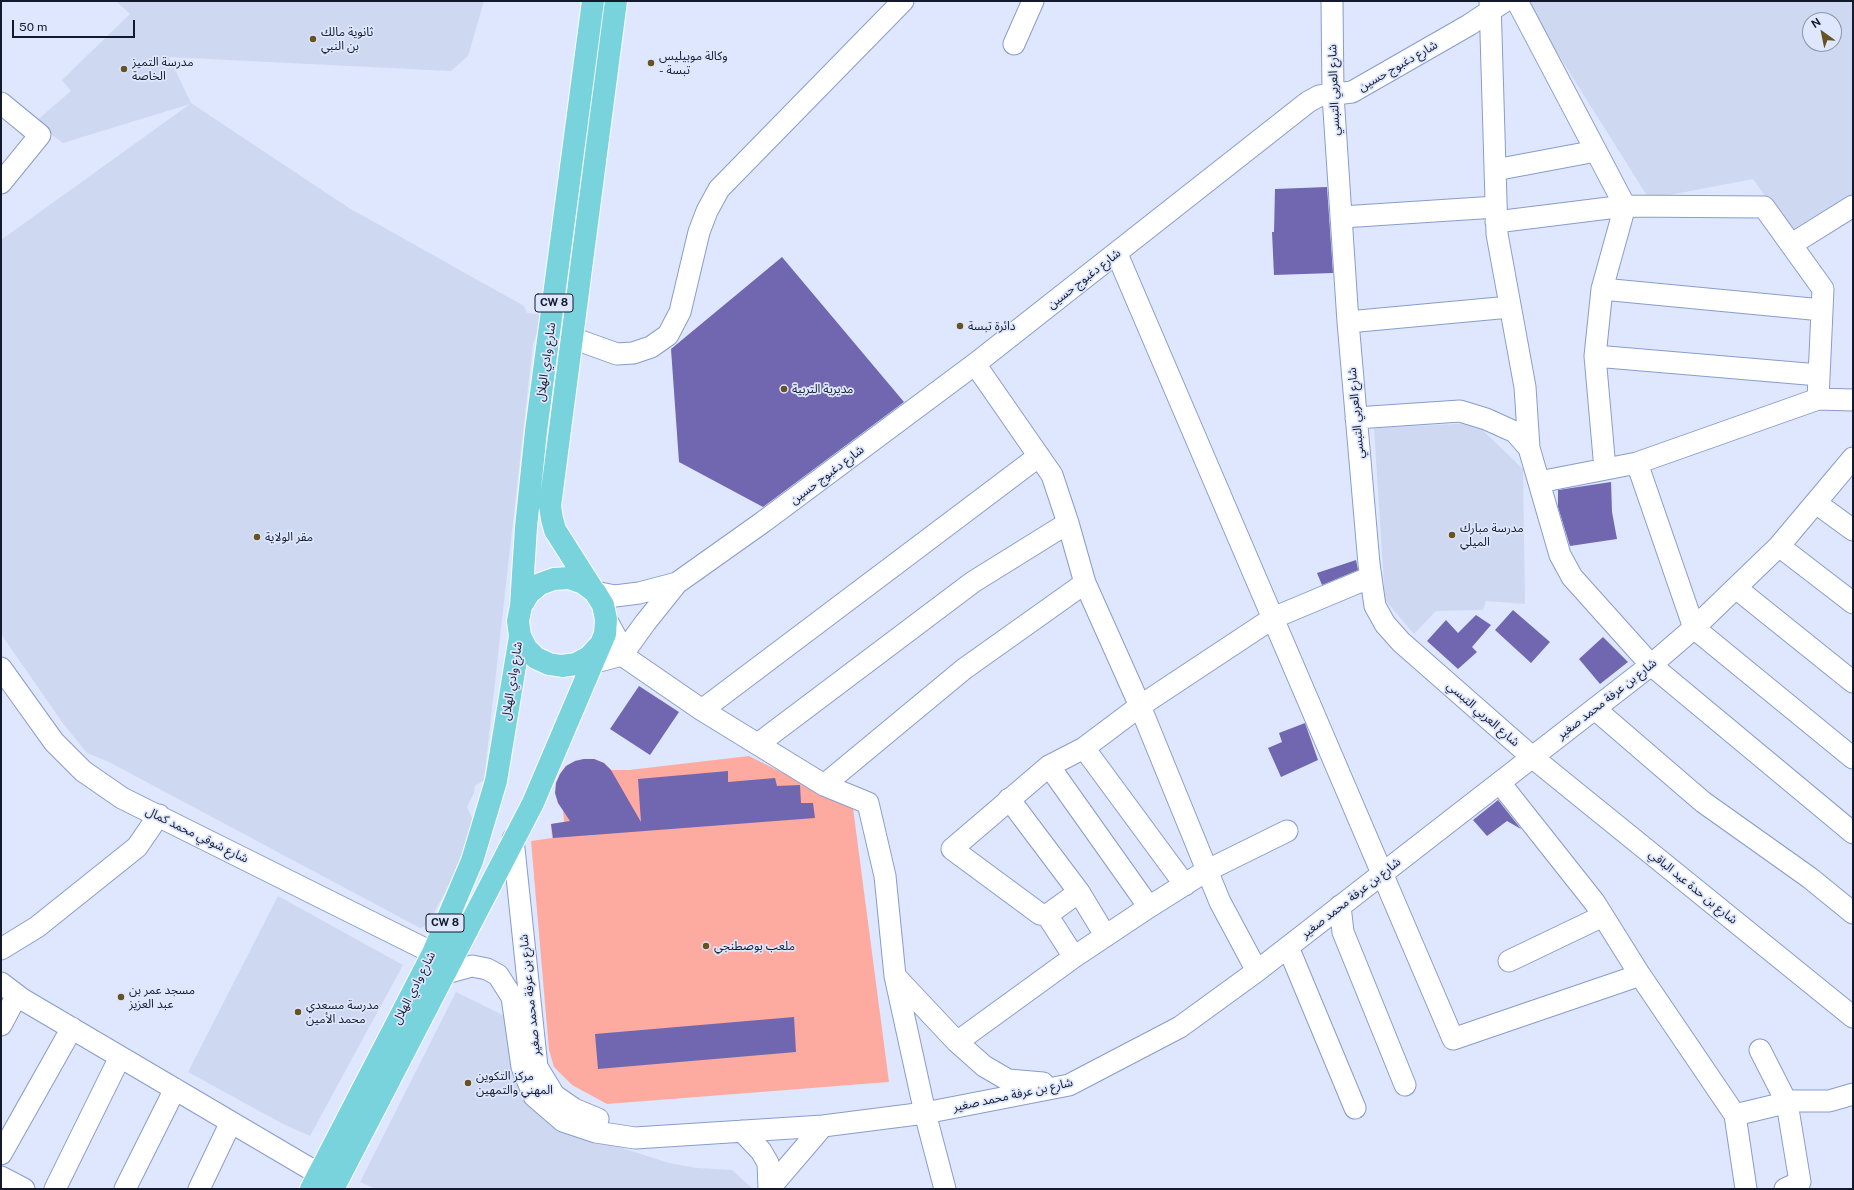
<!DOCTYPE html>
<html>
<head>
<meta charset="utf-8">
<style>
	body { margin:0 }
	#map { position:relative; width:1854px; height:1190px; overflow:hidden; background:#dee7fd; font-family:"Public Sans",sans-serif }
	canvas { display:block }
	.frame { position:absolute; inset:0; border:2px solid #131a2d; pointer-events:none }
	.north { position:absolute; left:1802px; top:12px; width:40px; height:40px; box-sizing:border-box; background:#dee7fd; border:1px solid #8d95aa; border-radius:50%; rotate:327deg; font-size:11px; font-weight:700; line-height:16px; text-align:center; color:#131a2d }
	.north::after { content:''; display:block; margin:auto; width:14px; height:18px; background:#675321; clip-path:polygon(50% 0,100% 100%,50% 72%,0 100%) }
	.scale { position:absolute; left:12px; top:20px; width:123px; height:18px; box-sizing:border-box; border:2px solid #131a2d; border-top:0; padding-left:5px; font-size:12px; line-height:14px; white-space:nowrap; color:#131a2d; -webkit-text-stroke:3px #dee7fd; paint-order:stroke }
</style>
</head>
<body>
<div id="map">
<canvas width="1854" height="1190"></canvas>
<div class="frame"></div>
<div class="north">N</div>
<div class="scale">50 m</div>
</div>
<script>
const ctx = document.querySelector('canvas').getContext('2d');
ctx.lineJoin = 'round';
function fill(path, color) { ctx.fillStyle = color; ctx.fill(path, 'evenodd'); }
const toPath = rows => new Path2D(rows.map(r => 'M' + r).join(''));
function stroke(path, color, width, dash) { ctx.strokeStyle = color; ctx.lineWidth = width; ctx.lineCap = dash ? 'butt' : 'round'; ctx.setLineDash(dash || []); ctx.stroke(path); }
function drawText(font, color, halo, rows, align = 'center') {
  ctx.font = font + ' "Public Sans","Noto Sans Arabic",sans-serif'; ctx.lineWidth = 3.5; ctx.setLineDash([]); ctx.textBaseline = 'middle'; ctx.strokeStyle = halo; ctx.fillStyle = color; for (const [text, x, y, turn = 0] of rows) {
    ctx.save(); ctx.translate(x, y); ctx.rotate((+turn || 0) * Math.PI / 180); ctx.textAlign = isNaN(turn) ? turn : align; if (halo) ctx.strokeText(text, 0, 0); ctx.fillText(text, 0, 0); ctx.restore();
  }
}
const built = toPath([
	[116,1,484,1,468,56,451,71,169,57,191,103,349,208,524,306,527,313,544,315,533,344,484,780,475,786,474,793,467,807,479,832,431,918,425,926,420,928,109,762,87,753,62,722,1,634,1,240,190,104,63,143,35,122,71,91,62,80,130,14],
	[1529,1,1853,1,1853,193,1848,200,1792,235,1753,179,1649,199,1526,3],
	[1810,20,1834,20,1834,44,1810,44],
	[1475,423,1523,469,1525,604,1486,601,1483,610,1436,611,1414,634,1385,600,1374,428],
	[278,896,403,965,310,1136,283,1124,188,1072],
	[456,992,513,1020,518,1071,610,1144,669,1163,697,1168,732,1170,753,1189,376,1189,360,1182]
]);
const green = toPath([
	[749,756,853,808,889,1082,607,1104,572,1085,554,1067,549,1050,531,841,552,838,551,824,564,822,563,810,556,783,560,774,566,766,575,761,584,759,594,759,604,763,611,770,629,770]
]);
const building = toPath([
	[1327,187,1333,273,1274,275,1272,232,1274,232,1275,189],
	[782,257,904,402,763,507,679,462,671,349],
	[1611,482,1612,512,1617,539,1570,546,1558,507,1558,490],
	[1356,560,1358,570,1322,585,1317,573],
	[1513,610,1550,642,1531,663,1495,630],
	[1476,615,1491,625,1472,647,1477,652,1458,669,1427,641,1446,620,1458,633],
	[1603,637,1628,662,1600,684,1579,659],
	[639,686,679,712,650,755,610,729],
	[1305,723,1318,760,1281,777,1268,748,1282,742,1279,733],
	[584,759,594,759,604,763,611,770,641,822,638,779,728,771,728,782,775,778,777,786,800,785,801,803,813,803,815,818,553,838,551,824,570,821,558,803,555,793,556,783,560,774,566,766,575,761],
	[1498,800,1521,829,1507,821,1487,836,1473,820],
	[794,1017,796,1052,598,1069,595,1034]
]);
const minor = toPath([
	[1332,1,1333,95,1348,322,1369,564,1375,606,1385,624,1401,642,1532,757,1853,1017],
	[1490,1,1497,234,1525,387,1529,448],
	[1517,1,1625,206,1764,207,1823,289,1818,399,1853,400],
	[1014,44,1033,1],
	[1,103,40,135,1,183],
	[1495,170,1596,151],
	[1342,217,1496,207],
	[1496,222,1625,206,1602,289,1595,356,1605,469],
	[1792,244,1853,206],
	[1117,254,1453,1039,1640,975],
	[1602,289,1822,310],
	[1348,322,1510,307],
	[550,330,617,354,633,353,651,347,668,335,680,312,699,232,707,211,719,189,903,1],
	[1595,356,1819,375],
	[975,364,1052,475,1068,523,1085,583,1140,706,1220,902,1257,971],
	[1356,418,1460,411,1486,419,1515,432,1529,448,1560,555,1572,577,1651,665,1853,833],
	[1637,463,1694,628,1853,758],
	[1539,482,1637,463,1818,399],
	[1816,503,1853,530],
	[1779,546,1853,603],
	[1736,588,1853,682],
	[595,592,615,596,639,593,677,583],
	[606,619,617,639,622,655,702,710,824,785,868,803,885,876,895,976,925,1113,945,1189],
	[579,664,592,663,622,655,645,623,677,583,763,522,975,364,1308,102,1319,96,1352,92,1469,25,1505,1],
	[1,668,54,742,83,771,122,798,433,953],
	[1595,709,1703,802,1810,878,1853,913],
	[702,710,1039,456],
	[758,744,973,582,1068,523],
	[1084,748,1185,885],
	[1049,766,1149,907],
	[1500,783,1595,903,1640,975,1735,1115,1746,1189],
	[824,785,964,669,1085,583],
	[1009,799,1079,892,1105,935],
	[513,839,537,1067,554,1095,574,1109,598,1119],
	[1340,906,1343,932,1405,1085],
	[1047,915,1040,914,952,849,1049,766,1084,748,1140,706,1273,618,1371,577],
	[1288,947,1355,1108],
	[1,949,37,927,137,847,159,815],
	[1074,957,1047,915,1079,892],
	[1509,961,1603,916],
	[443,974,472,966,487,969,498,975,512,997,522,1067,534,1096,563,1121,596,1132,635,1138,823,1126,925,1113,1069,1085,1180,1027,1257,971,1651,665,1694,628,1779,546,1853,458],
	[895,976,957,1042,984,1066,1008,1080,1043,1083],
	[1,983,22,999,319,1174],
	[1,1025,17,995],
	[957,1042,1074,957,1149,907,1206,871,1287,831],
	[1760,1050,1787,1103,1800,1182,1785,1189],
	[1735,1115,1793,1101,1829,1101,1853,1094],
	[742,1131,761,1151,768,1163,769,1189],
	[1,1154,72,1028],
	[1,1177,24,1189],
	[55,1189,120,1057],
	[125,1189,175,1089],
	[199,1189,231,1122],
	[769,1189,823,1126]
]);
const major = toPath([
	[593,590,555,530,552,519,550,506,616,1],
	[521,606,526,527,536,431,593,1],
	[311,1189,433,953,472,861,496,781,520,636],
	[333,1189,533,803,605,634,606,619,603,605,595,592,583,583,569,578,554,579,540,584,529,593,521,606,518,621,520,636,526,648,536,658,549,664,562,666,576,664,589,657,598,647]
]);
const markers = [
	[313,39,4,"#675321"],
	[651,63,4,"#675321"],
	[124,69,4,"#675321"],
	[960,326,4,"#675321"],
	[784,389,4,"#675321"],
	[1452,535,4,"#675321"],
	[257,537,4,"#675321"],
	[706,946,4,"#675321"],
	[121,997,4,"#675321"],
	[298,1012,4,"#675321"],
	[468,1083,4,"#675321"]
];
const shields = [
	[554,303,38],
	[445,923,38]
];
const shieldNames = [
	["CW 8",554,303],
	["CW 8",445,923]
];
const poiNames = [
	["ثانوية مالك",321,32],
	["بن النبي",321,46],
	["وكالة موبيليس",659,56],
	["- تبسة",659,70],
	["مدرسة التميز",132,62],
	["الخاصة",132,76],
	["دائرة تبسة",968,326],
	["مديرية التربية",792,389],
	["مدرسة مبارك",1460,528],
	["الميلي",1460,542],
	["مقر الولاية",265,537],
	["ملعب بوصطنجي",714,946],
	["مسجد عمر بن",129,990],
	["عبد العزيز",129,1004],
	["مدرسة مسعدي",306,1005],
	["محمد الأمين",306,1019],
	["مركز التكوين",476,1076],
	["المهني والتمهين",476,1090]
];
const streetNames = [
	["شارع دغبوج حسين",1398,66,-30],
	["شارع العربي التبسي",1334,90,-92],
	["شارع دغبوج حسين",1084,279,-38],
	["شارع وادي الهلال",546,362,-82],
	["شارع العربي التبسي",1356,413,-95],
	["شارع دغبوج حسين",827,475,-37],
	["شارع وادي الهلال",512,681,-81],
	["شارع بن عرفة محمد صغير",1607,699,-38],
	["شارع العربي التبسي",1483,714,41],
	["شارع شوقي محمد كمال",197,835,26],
	["شارع بن حدة عبد الباقي",1693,887,39],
	["شارع بن عرفة محمد صغير",1351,898,-38],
	["شارع وادي الهلال",414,988,-63],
	["شارع بن عرفة محمد صغير",530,995,-96],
	["شارع بن عرفة محمد صغير",1013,1095,-12]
];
fill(built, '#ced8f1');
fill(green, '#fdaba0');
fill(building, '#7067b0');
stroke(minor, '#889cce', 23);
stroke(major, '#fff', 24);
stroke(minor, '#fff', 21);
stroke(major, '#79d3dd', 22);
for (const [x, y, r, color] of markers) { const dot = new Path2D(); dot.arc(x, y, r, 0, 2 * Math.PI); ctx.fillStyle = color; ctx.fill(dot); stroke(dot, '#dee7fd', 1.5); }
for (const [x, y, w] of shields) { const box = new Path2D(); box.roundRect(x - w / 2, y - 9, w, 18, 3); ctx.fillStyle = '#dee7fd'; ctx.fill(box); stroke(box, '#131a2d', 1); }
drawText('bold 11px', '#131a2d', null, shieldNames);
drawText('12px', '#131a2d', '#dee7fd', poiNames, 'left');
drawText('12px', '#131a2d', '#dee7fd', streetNames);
</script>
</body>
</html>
